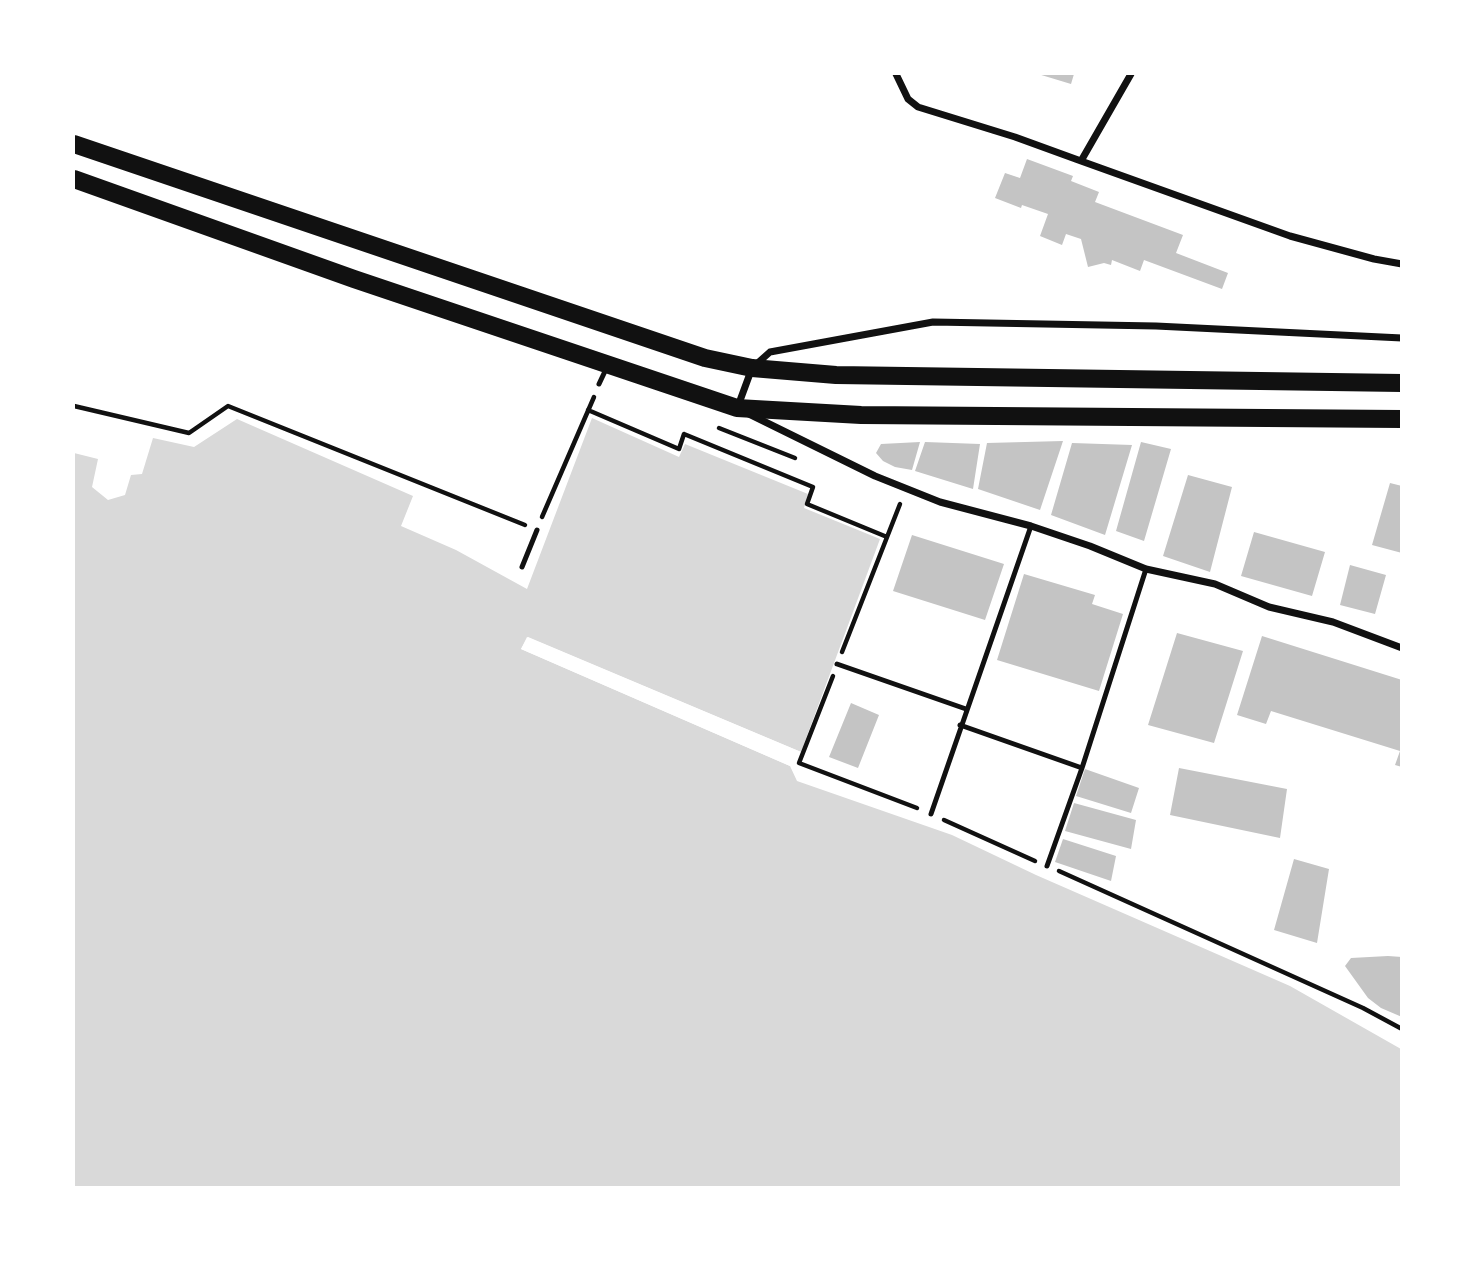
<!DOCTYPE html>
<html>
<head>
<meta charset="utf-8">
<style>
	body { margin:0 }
	#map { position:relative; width:1475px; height:1261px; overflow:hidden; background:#fff; font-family:Ubuntu,sans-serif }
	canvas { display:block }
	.frame { position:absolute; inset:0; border:75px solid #fff; pointer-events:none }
</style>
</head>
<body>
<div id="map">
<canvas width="1475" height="1261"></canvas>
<div class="frame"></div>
</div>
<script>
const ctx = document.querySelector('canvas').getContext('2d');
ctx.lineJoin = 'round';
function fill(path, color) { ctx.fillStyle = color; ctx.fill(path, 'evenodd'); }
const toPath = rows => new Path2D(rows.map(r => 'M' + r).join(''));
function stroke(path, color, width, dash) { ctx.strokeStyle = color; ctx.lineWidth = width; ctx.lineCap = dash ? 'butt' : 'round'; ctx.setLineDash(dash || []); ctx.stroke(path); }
const water = toPath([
	[592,418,679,457,685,444,808,494,804,508,880,539,801,752,528,637,521,649,790,766,797,781,952,835,1036,875,1290,986,1401,1049,1401,1187,74,1187,74,453,98,459,92,487,108,500,125,495,131,475,142,474,153,438,194,447,237,419,413,496,401,526,456,550,527,589]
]);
const pier = toPath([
	[527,637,801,752,799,755,529,641,526,647,792,763,790,766,521,649]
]);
const building = toPath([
	[1038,74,1074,74,1071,84],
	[1027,159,1073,176,1071,181,1099,192,1095,202,1183,235,1176,253,1228,273,1222,289,1144,260,1140,271,1112,260,1111,265,1104,263,1088,267,1081,239,1066,234,1062,245,1040,236,1048,214,1022,205,1021,208,995,198,1005,173,1020,178],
	[1063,441,1040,510,978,489,987,443],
	[920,442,912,470,895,467,883,461,876,453,881,444],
	[925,442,980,444,973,489,915,471],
	[1141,442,1171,449,1144,541,1116,531],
	[1072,443,1132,445,1105,535,1051,515],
	[1188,475,1232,487,1210,572,1163,556],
	[1390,483,1402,486,1402,553,1372,545],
	[1254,532,1325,552,1312,596,1241,576],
	[912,535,1004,564,985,620,893,591],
	[1350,565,1386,575,1375,614,1340,605],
	[1024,574,1095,595,1092,604,1123,614,1099,691,997,660],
	[1177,633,1243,651,1214,743,1148,725],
	[1262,636,1402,680,1402,767,1395,765,1400,751,1271,711,1266,724,1237,715],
	[851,703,879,715,858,768,829,757],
	[1179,768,1287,789,1280,838,1170,815],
	[1085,769,1139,788,1131,813,1076,796],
	[1074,803,1136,820,1131,849,1065,831],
	[1063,839,1116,856,1111,881,1055,862],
	[1294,859,1329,869,1317,943,1274,930],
	[1388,956,1402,957,1402,1017,1381,1008,1368,998,1345,966,1351,958]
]);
const path = toPath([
	[74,406,189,433,228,406,525,525],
	[588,410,679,449,684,434,813,487,807,504,887,537],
	[719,428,795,458],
	[542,517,594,397],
	[842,652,900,504],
	[833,676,799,763,917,808],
	[944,820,1035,861],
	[1059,871,1363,1008,1402,1029]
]);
const service = toPath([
	[599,384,607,367],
	[522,567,537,530],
	[837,664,966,709],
	[960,725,1082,768],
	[931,814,1031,526],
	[1047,866,1082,768,1146,569]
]);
const minor = toPath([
	[896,74,908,99,918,107,1015,137,1081,161,1131,74],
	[1081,161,1290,236,1374,259,1402,264],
	[738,406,752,368,770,352,933,322,1156,326,1402,338],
	[749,414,875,476,940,502,1031,526,1090,546,1146,569,1215,584,1269,607,1333,622,1402,648]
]);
const primary = toPath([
	[74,144,705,358,752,368,836,375,1402,383],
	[74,179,354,279,737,408,861,415,1402,419]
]);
fill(water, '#d9d9d9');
fill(pier, '#fff');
fill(building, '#c4c4c4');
stroke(path, '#111', 4.5);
stroke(service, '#111', 5);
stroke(minor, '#111', 7);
stroke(primary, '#111', 18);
</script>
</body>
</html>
